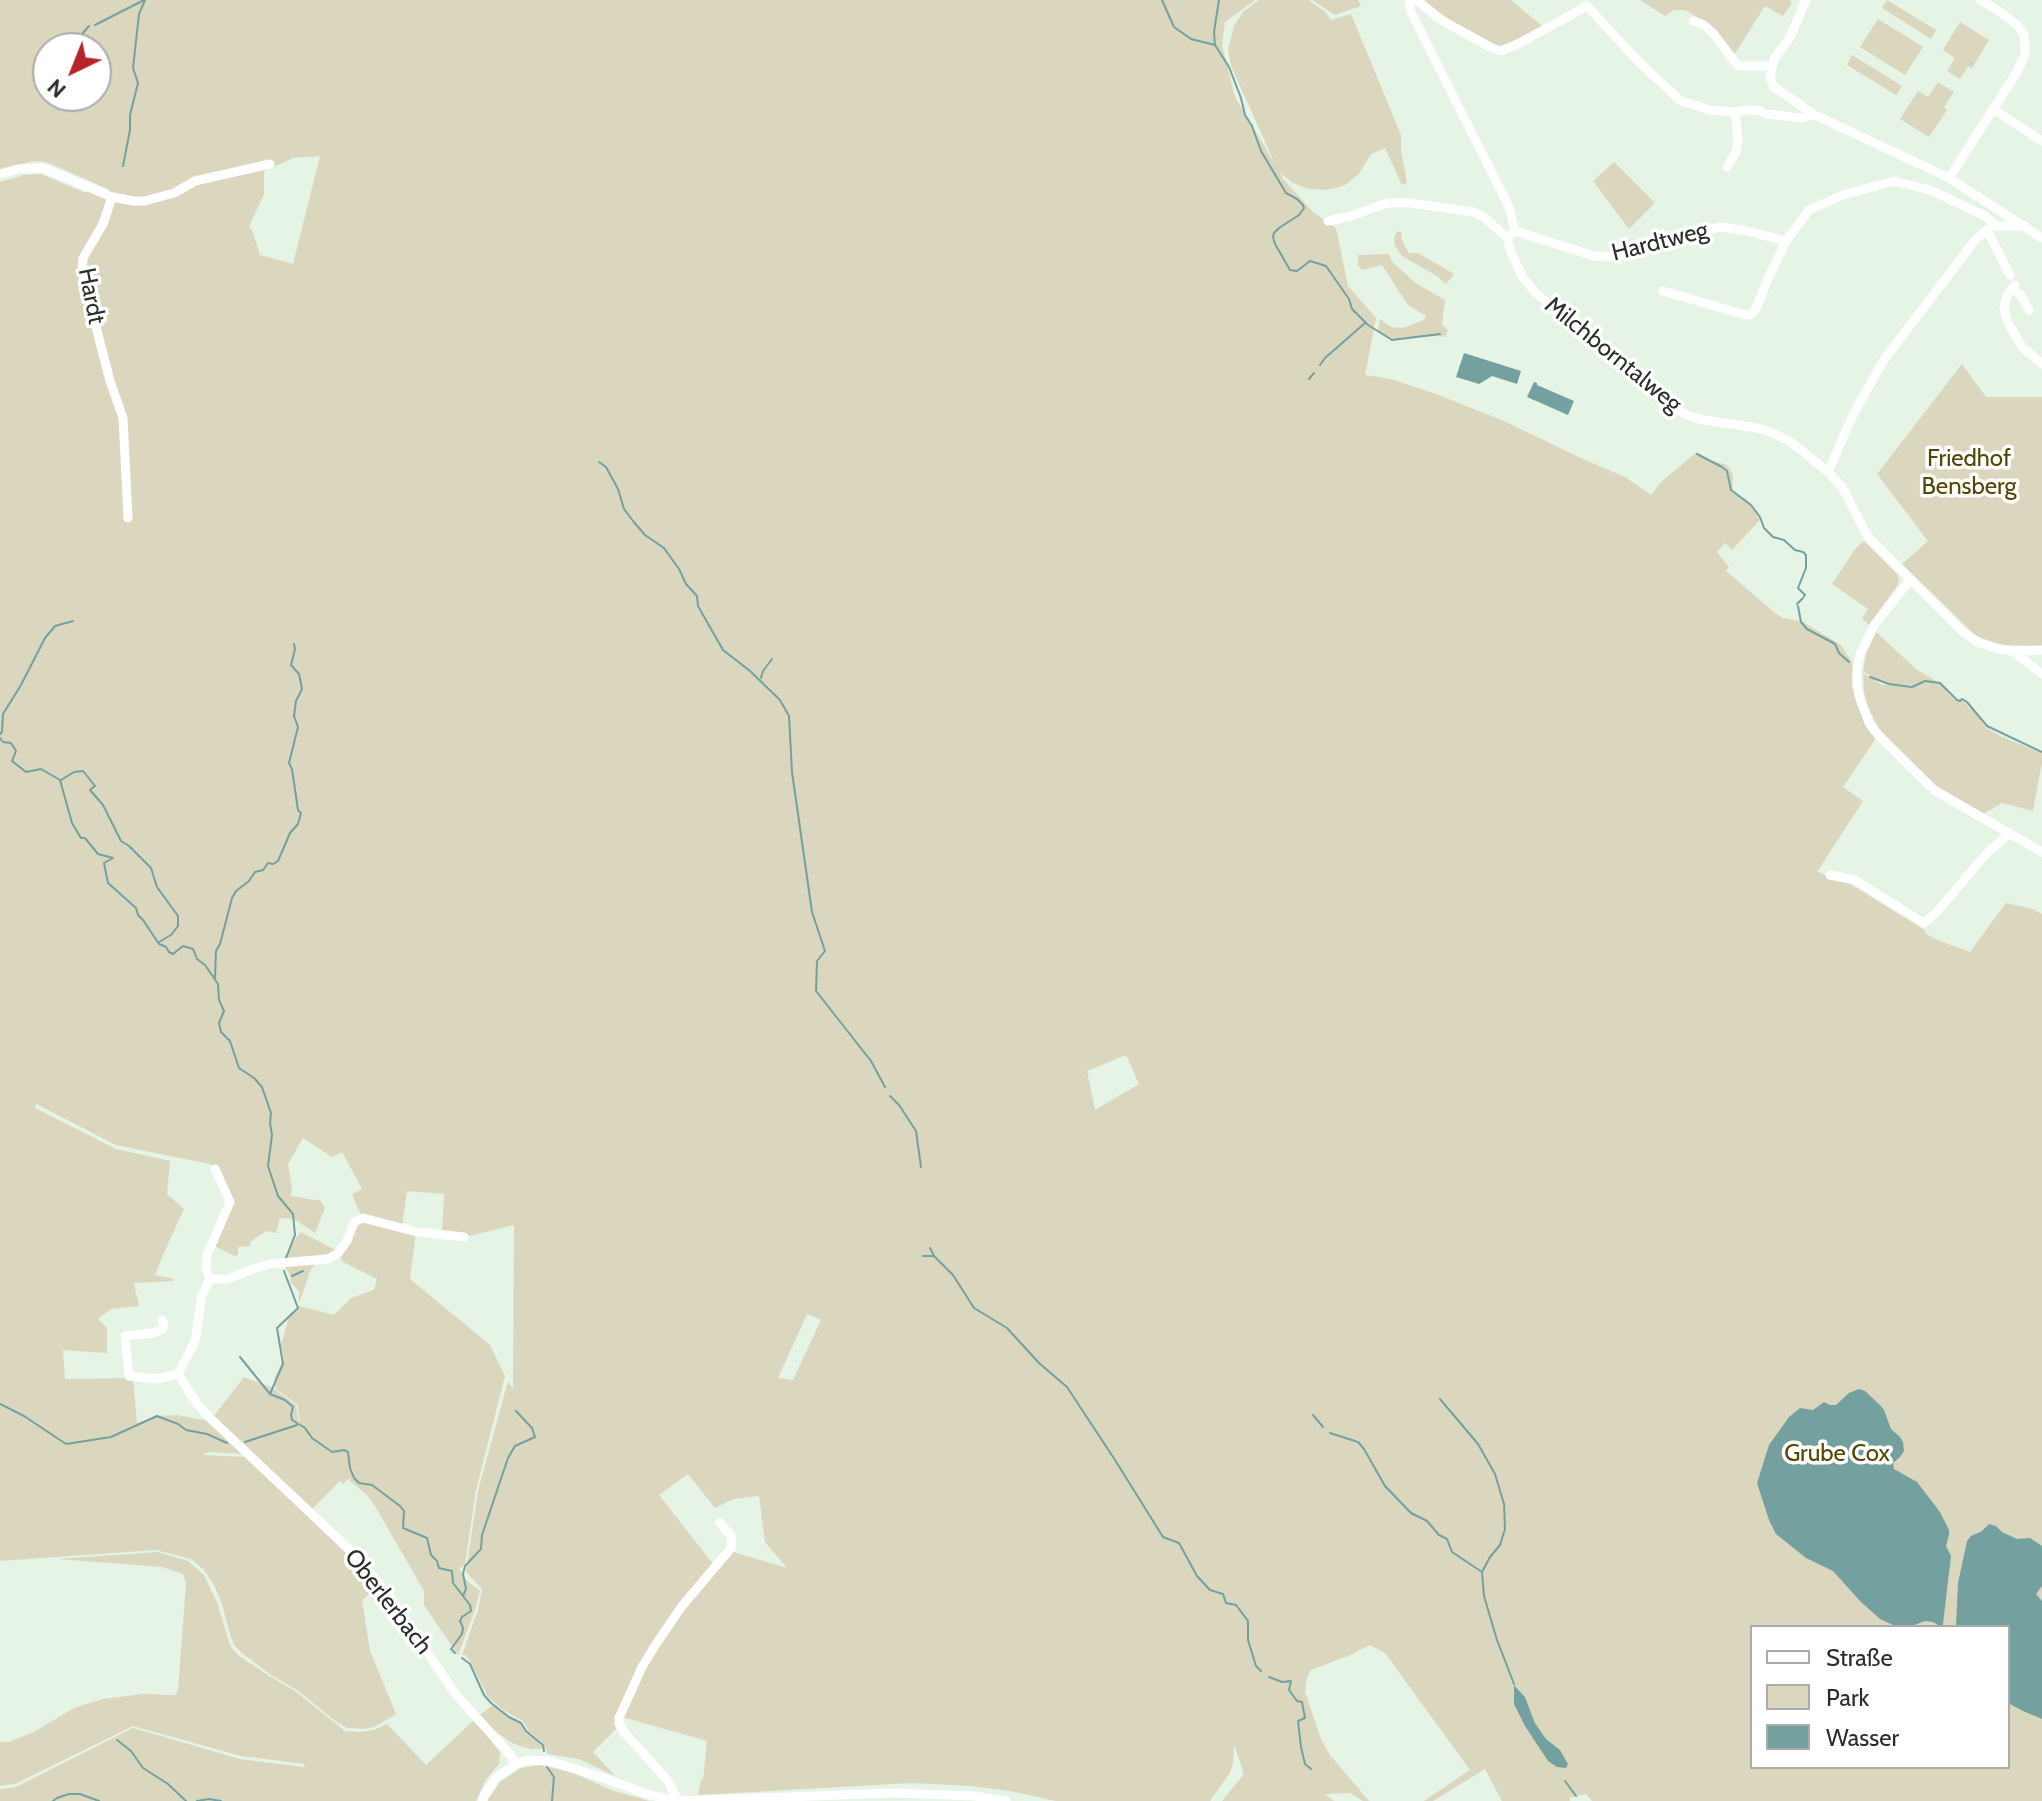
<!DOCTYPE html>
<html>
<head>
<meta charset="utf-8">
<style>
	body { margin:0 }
	#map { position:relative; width:2042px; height:1801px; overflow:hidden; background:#e5f4e5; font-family:Cabin,sans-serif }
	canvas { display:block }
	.legend { position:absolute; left:1750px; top:1625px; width:260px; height:144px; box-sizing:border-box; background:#fff; border:2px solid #aaacaa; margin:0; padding:10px 14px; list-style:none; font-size:24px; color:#2a2f2a }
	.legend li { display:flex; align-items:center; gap:16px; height:40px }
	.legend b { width:40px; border:2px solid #aaacaa }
	.north { position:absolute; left:32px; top:32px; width:80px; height:80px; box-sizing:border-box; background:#fff; border:2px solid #aaacaa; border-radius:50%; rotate:223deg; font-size:22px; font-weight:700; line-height:32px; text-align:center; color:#2a2f2a }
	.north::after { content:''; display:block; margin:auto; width:28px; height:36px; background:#b5242c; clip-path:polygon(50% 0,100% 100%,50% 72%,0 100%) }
</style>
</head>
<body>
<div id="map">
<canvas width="2042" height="1801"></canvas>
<ul class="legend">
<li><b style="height:10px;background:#fff"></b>Straße</li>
<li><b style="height:22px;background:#dbd6be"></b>Park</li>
<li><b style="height:22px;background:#74a1a0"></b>Wasser</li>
</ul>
<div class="north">N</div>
</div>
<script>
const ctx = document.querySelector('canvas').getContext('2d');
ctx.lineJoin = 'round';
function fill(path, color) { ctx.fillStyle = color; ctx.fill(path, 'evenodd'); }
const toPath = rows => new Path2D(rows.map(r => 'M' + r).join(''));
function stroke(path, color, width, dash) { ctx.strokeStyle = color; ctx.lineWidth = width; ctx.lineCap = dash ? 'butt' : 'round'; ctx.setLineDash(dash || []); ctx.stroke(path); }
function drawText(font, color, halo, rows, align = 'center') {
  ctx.font = font + ' Cabin,sans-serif'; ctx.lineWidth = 7; ctx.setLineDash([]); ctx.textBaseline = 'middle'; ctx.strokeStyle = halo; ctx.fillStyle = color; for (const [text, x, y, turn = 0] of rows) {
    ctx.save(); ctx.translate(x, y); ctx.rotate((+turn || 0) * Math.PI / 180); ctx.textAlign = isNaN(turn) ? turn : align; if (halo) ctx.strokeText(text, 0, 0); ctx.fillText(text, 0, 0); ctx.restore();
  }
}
const green = toPath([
	[0,0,1255,0,1225,22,1222,45,1235,97,1275,164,1231,66,1228,50,1234,26,1243,12,1259,0,1309,0,1324,11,1331,20,1351,14,1401,135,1401,150,1407,183,1402,185,1385,148,1371,154,1359,174,1345,185,1336,188,1326,190,1309,189,1293,183,1280,173,1284,180,1313,212,1336,228,1348,286,1376,318,1365,375,1391,379,1436,394,1504,421,1585,460,1625,477,1651,495,1660,483,1697,452,1706,459,1727,465,1733,475,1732,493,1746,499,1759,516,1760,520,1732,550,1725,543,1717,552,1729,567,1726,571,1775,613,1783,618,1803,622,1841,645,1853,664,1852,687,1859,708,1876,738,1843,787,1863,801,1817,872,1847,882,1926,931,1925,933,1935,939,1970,952,2006,903,2033,909,2042,914,2042,1801,1592,1801,1586,1794,1570,1798,1570,1801,1502,1801,1485,1769,1433,1801,1424,1801,1470,1770,1385,1653,1370,1645,1348,1656,1311,1670,1306,1679,1305,1692,1321,1739,1330,1755,1369,1801,1363,1801,1350,1793,1325,1794,1334,1801,1222,1801,1244,1774,1234,1744,1233,1763,1230,1773,1210,1801,1056,1801,1010,1791,971,1786,911,1783,698,1795,701,1780,703,1780,707,1741,622,1717,644,1666,685,1606,730,1551,787,1568,765,1542,759,1496,733,1499,715,1508,688,1474,659,1495,714,1565,655,1641,617,1728,593,1752,615,1776,579,1759,548,1754,543,1743,528,1730,523,1721,503,1710,488,1697,473,1667,466,1655,462,1655,478,1610,482,1589,466,1572,478,1491,508,1381,513,1389,514,1225,469,1236,442,1233,444,1194,407,1191,402,1226,361,1215,352,1194,362,1189,342,1152,332,1157,303,1138,288,1164,292,1188,291,1196,321,1201,325,1208,315,1233,294,1219,280,1218,276,1233,266,1231,250,1242,250,1246,238,1247,238,1255,235,1256,212,1245,231,1207,217,1170,210,1164,116,1145,36,1104,35,1108,116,1149,170,1161,167,1194,184,1209,163,1255,155,1275,174,1279,174,1281,134,1283,139,1306,111,1309,98,1319,107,1328,107,1353,63,1350,65,1379,133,1378,137,1423,158,1416,177,1415,208,1421,243,1454,209,1452,203,1455,246,1457,375,1581,379,1586,362,1600,370,1651,396,1714,374,1727,365,1729,347,1728,334,1720,297,1690,271,1675,242,1653,234,1645,231,1637,221,1601,214,1585,204,1570,191,1559,156,1550,0,1561,0,182,24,175,41,174,83,192,110,190,49,163,39,161,28,162,0,171],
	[48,48,96,48,96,96,48,96],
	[320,156,293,264,260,255,252,230,249,227,264,194,264,171,293,158],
	[1126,1055,1139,1084,1095,1110,1087,1071],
	[807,1314,821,1320,793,1380,778,1378],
	[1752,1627,2008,1627,2008,1767,1752,1767],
	[1515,1686,1525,1697,1535,1723,1546,1739,1560,1750,1525,1726],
	[1312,0,1358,0,1361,6,1335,15],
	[1422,0,1511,0,1542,26,1504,46,1498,46,1460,27],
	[1640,0,1790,0,1792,3,1783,16,1765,6,1734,55,1710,25,1685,10,1674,10,1665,16],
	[1887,0,1936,30,1931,39,1882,8],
	[1878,19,1923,47,1905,75,1860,47],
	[1960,22,1989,40,1972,68,1968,66,1960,79,1947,71,1955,58,1943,50],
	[1852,55,1902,86,1896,95,1847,65],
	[1938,82,1954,92,1944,107,1947,110,1929,137,1900,119,1918,91,1928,97],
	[1614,162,1655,203,1629,229,1593,181],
	[1397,231,1402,233,1401,238,1409,253,1418,253,1454,274,1446,284,1437,276,1402,256,1395,246,1394,238],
	[1389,254,1392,262,1417,284,1445,300,1442,324,1448,330,1445,337,1435,336,1392,340,1378,332,1380,319,1391,327,1403,328,1424,320,1426,316,1408,305,1382,265,1362,270,1358,265,1358,255],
	[1962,364,1986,397,2042,397,2042,646,2002,645,1976,636,1902,564,1928,541,1877,474],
	[1864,541,1898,575,1899,580,1897,586,1869,625,1862,618,1868,609,1832,584,1855,549],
	[1876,632,1916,669,1936,681,1928,681,1941,684,1951,697,1959,701,1964,701,1969,708,1973,709,1985,727,2002,737,2042,753,2042,762,2033,811,2002,803,1983,814,1935,785,1882,732,1877,725,1868,707,1864,692,1863,673,1882,685,1896,685,1913,687,1925,681,1912,685,1890,684,1875,680,1863,671,1866,655],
	[354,1217,416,1233,410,1279,490,1345,505,1376,476,1490,465,1564,459,1569,466,1580,480,1591,475,1610,458,1655,424,1605,424,1591,375,1506,366,1494,350,1481,350,1478,343,1484,340,1481,310,1511,213,1417,244,1377,273,1388,296,1405,300,1432,298,1405,276,1389,274,1384,275,1376,284,1359,281,1345,290,1313,294,1313,299,1306,334,1315,351,1298,374,1290,377,1279,343,1262,338,1251,334,1254,284,1258,295,1239,301,1232,338,1251,347,1238],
	[317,1263,311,1269,299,1303,299,1291,290,1282,291,1277,284,1265],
	[158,1552,188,1561,204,1575,217,1602,228,1639,231,1647,238,1655,269,1676,295,1691,345,1731,360,1732,374,1730,387,1724,426,1765,475,1719,500,1753,499,1764,485,1781,476,1801,0,1801,0,1789,16,1787,133,1728,240,1759,304,1767,305,1764,241,1756,133,1726,15,1784,0,1786,0,1742,9,1742,34,1732,74,1708,103,1699,143,1694,174,1695,176,1693,178,1690,186,1583,183,1574,162,1567,57,1559],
	[493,1705,509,1717,521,1722,527,1732,542,1744,543,1749,531,1749,520,1746,510,1742,494,1730,480,1715],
	[541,1765,573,1773,611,1790,649,1801,487,1801,500,1782,521,1768]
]);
const water = toPath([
	[1464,353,1521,371,1517,384,1492,376,1479,384,1456,377],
	[1534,382,1537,383,1537,385,1574,401,1568,415,1527,397],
	[1859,1389,1865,1391,1880,1405,1884,1410,1891,1429,1900,1437,1903,1442,1904,1451,1900,1457,1893,1463,1894,1469,1917,1482,1940,1512,1949,1530,1949,1535,1946,1546,1951,1556,1943,1624,1941,1627,1933,1622,1925,1621,1912,1626,1895,1626,1880,1619,1860,1601,1833,1571,1806,1558,1776,1534,1769,1520,1757,1483,1769,1445,1789,1417,1800,1408,1813,1410,1824,1402,1830,1405,1836,1405,1849,1393],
	[1989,1524,1996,1526,2002,1532,2017,1539,2030,1538,2042,1546,2042,1586,2036,1594,2042,1601,2042,1719,2023,1711,2008,1703,2008,1627,1956,1627,1958,1583,1967,1541,1971,1536,1982,1531],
	[1514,1685,1525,1697,1535,1723,1546,1739,1560,1750,1568,1764,1566,1768,1557,1767,1548,1761,1525,1726,1514,1704]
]);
const stream = toPath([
	[1162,0,1174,27,1191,39,1215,45],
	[1219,0,1214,32,1215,45,1229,67,1241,98,1245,115,1252,126,1261,151,1286,193,1297,199,1303,205,1304,208,1299,215,1279,228,1274,233,1273,237,1275,244,1290,270,1297,271,1310,261,1326,266,1349,299,1352,309,1368,325,1392,340,1440,334],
	[95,25,144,0],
	[76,48,82,34,89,26],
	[123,166,130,130,130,115,138,83,133,68,139,14,145,0],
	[1320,365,1325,358,1365,323],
	[1309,379,1314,373],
	[1697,454,1722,467,1727,471,1731,490,1751,505,1760,517,1764,528,1773,537,1784,540,1795,550,1803,552,1806,555,1806,568,1798,588,1805,595,1804,596],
	[599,462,606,467,618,489,624,509,633,521,645,535,664,548,679,569,686,584,697,596,698,606,723,650,750,671,780,700,789,716,792,772,812,912,825,951,817,961,816,991,871,1061,885,1087],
	[1797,604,1803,598],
	[1798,606,1801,622,1807,629,1835,644,1839,653,1849,662],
	[1870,677,1889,684,1912,687,1925,681,1940,683,1957,700,1960,701,1962,699,1967,702,1987,726,2042,752],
	[761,678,763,671,772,659],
	[0,734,2,732,3,714,21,685,45,638,55,626,73,621],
	[0,738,3,742,11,743,16,751,12,761,26,772,41,769,60,780,72,823,81,838,85,838,98,854,113,858,104,863,108,883,136,908,138,915,143,920,159,944,166,947,169,952,173,954,183,946,193,949,197,959,205,965,218,984,219,1000,224,1011,219,1023,221,1032,230,1041,239,1068,254,1078,262,1087,271,1113,270,1123,272,1135,268,1166,278,1196,293,1214,295,1235,286,1258],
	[61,780,74,772,83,771,95,786,90,790,103,805,121,841,129,846,151,868,157,887,178,916,178,926,171,935,159,942],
	[215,978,216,951,220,944,232,898,236,891,249,881,255,872,263,870,268,863,273,864,278,861,290,833,298,824,301,813,298,810,292,769,289,763,298,727,294,716,296,701,302,689,299,674,291,665,295,649,294,644],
	[890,1096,899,1105,916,1131,921,1167],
	[930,1248,934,1256,953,1275,974,1308,1007,1328,1039,1363,1067,1387,1115,1460,1163,1537,1179,1543,1197,1576,1210,1590,1223,1594,1226,1603,1236,1605,1248,1621,1248,1640,1256,1666,1261,1671],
	[923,1256,933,1256],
	[284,1271,298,1308,277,1328,283,1364,270,1394,285,1400,293,1407,291,1415,292,1420,305,1428,312,1438,332,1452,344,1450,348,1452,350,1468,354,1478,359,1483,372,1485,400,1506,404,1511,403,1528,427,1538,431,1555,437,1561,439,1568,452,1571,453,1583,470,1605,471,1611,462,1617,460,1621,463,1628,462,1634,451,1649,455,1653],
	[292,1276,303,1271],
	[240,1357,270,1394],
	[1440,1399,1478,1444,1495,1474,1504,1504,1505,1529,1500,1545,1490,1557,1482,1572],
	[0,1404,24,1416,66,1444,111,1437,157,1416,178,1424,186,1430,207,1434,227,1443],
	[1313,1415,1323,1427],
	[1330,1433,1358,1442,1364,1449,1385,1486,1411,1513,1427,1521,1439,1535,1447,1539,1452,1552,1482,1572,1484,1596,1497,1640,1514,1684],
	[245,1442,297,1425],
	[463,1596,466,1589,463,1574,465,1566,481,1549,482,1535,508,1458,515,1446,535,1437,532,1428,516,1411],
	[462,1658,470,1664,484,1695,491,1703,509,1717,521,1723,526,1731,543,1745,544,1751],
	[1269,1677,1282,1682,1291,1681,1289,1690,1297,1701,1302,1702,1305,1718,1298,1721,1301,1747,1305,1764,1311,1769],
	[117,1740,131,1751,143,1768,168,1784,186,1801],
	[547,1767,554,1777,552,1801],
	[1565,1781,1576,1796],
	[53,1801,57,1798,69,1794,80,1794,99,1801],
	[197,1801,209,1799,221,1801]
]);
const minor = toPath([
	[1409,0,1411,12,1509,207,1515,231],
	[1417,0,1441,20,1492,48,1501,51,1520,43,1587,6,1640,63,1681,101,1709,110,1735,112,1745,110,1758,110,1766,114,1800,118,1815,115,1949,178,2042,238],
	[1806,0,1790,37,1774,59,1770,78,1774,87,1815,115],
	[1693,21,1704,25,1713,33,1738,66,1771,66],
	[1993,109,2042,141],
	[1727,167,1736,152,1738,140,1735,112],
	[0,174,18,169,43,168,112,197,134,201,145,201,174,193,195,181,270,164],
	[1949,178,2017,72,2025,55,2024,35,2017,25,2000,12,1980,0],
	[112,197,103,224,83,258,82,273,110,381,123,418,128,518],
	[1328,221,1351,216,1387,203,1411,203,1473,212,1484,217,1507,238,1515,231,1594,256,1617,257,1641,251,1690,233,1721,227,1747,231,1786,241,1809,210,1843,195,1894,181,1930,190,1985,216,1997,226,2025,226],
	[1987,230,2010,275],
	[1507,238,1511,252,1522,276,1534,291,1613,361,1677,409,1687,415,1699,419,1757,428,1771,432,1791,442,1828,472,1842,487,1868,537,1963,632,1979,643,1995,648,2012,651,2042,650],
	[2015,285,2007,295,2004,308,2007,321,2023,348,2042,364],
	[2012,289,2021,295,2029,310],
	[1663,291,1746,315,1750,315,1756,309,1767,281,1786,241],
	[1828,472,1852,417,1883,361,1976,239,1991,227,1997,226],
	[1910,580,1875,624,1861,651,1857,667,1857,682,1859,696,1869,723,1878,735,1934,790,2042,852],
	[2012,651,2042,674],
	[1830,875,1855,880,1924,923,1935,914,1987,853,2010,833],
	[210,1279,227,1279,253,1269,270,1264,328,1259,338,1253,347,1241,354,1222,363,1218,417,1232,464,1237],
	[210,1279,206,1268,207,1255,230,1202,215,1169],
	[162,1320,164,1325,162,1330,152,1333,125,1336,129,1376,156,1379,178,1374],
	[178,1374,197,1404,211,1419,356,1556,388,1594,456,1695,508,1752,516,1764],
	[178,1374,195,1341,202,1295,210,1279],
	[483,1801,484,1796,496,1778,516,1764,528,1760,550,1761,607,1779,646,1794,678,1801,894,1793,974,1796,1006,1801],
	[678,1801,668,1781,624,1732,619,1724,619,1718,642,1667,656,1644,682,1606,732,1547,731,1536,720,1523]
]);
const streetNames = [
	["Hardtweg",1660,242,-14],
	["Hardt",91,296,79],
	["Milchborntalweg",1613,355,39],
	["Oberlerbach",388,1602,52]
];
const parkNames = [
	["Friedhof",1969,459],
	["Bensberg",1969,487],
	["Grube Cox",1837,1454]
];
fill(green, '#dbd6be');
fill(water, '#74a1a0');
stroke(stream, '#74a1a0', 2);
stroke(minor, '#fff', 9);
drawText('24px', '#2a2f2a', '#fff', streetNames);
drawText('24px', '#534705', '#fff', parkNames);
</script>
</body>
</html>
